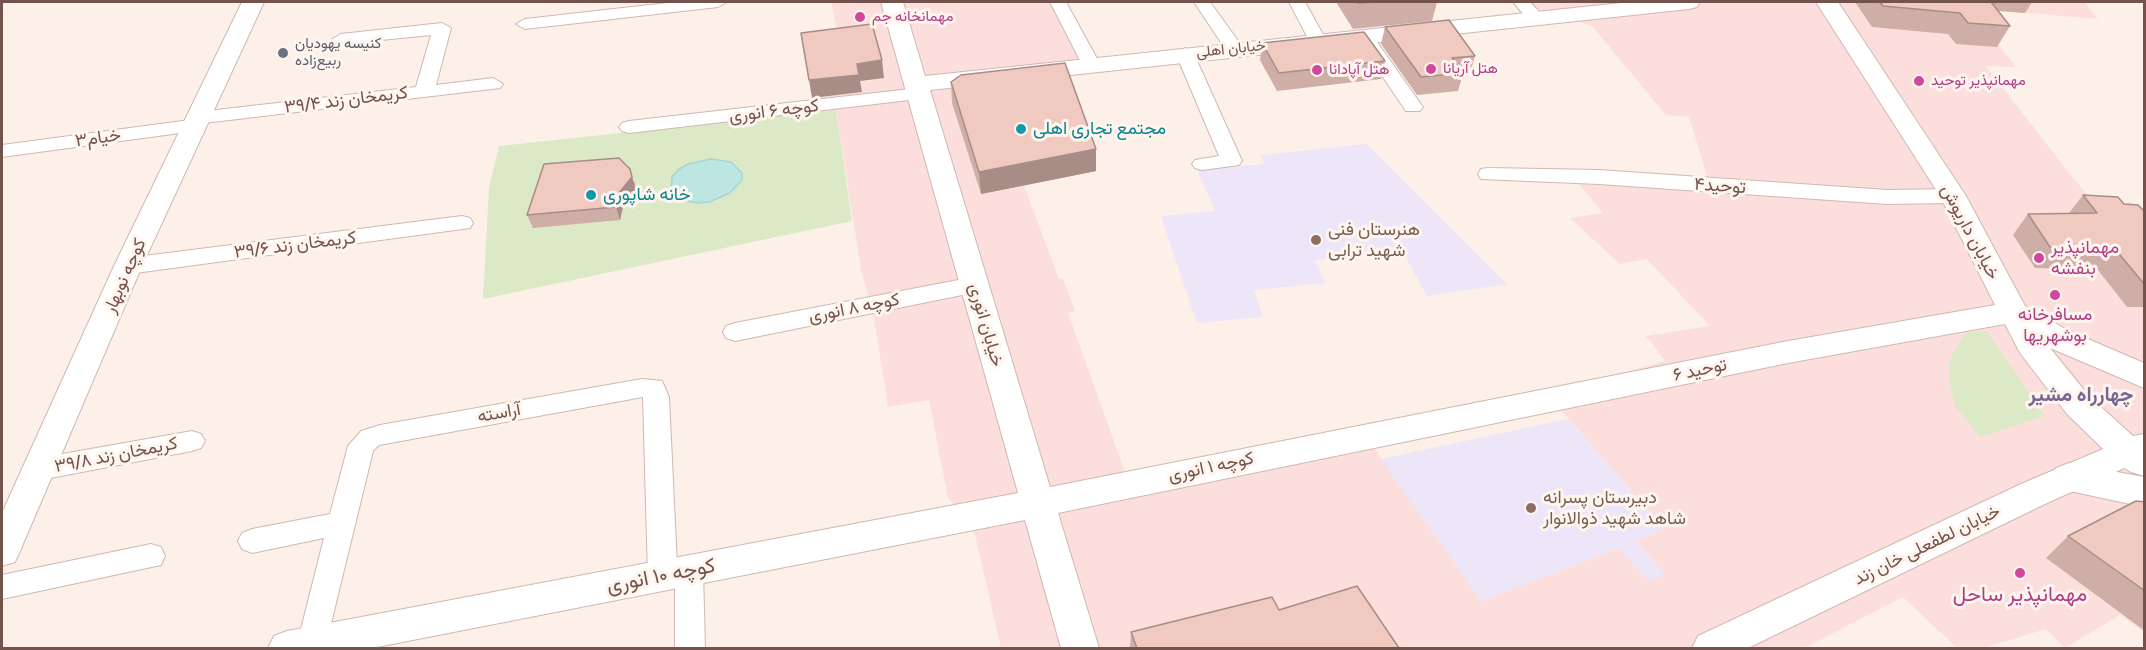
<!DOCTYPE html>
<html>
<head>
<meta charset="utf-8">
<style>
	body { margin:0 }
	#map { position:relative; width:2146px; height:650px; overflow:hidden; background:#fcf0e8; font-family:Cabin,sans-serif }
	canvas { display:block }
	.frame { position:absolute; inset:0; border:3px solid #75534d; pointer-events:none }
</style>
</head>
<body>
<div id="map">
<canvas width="2146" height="650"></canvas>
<div class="frame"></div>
</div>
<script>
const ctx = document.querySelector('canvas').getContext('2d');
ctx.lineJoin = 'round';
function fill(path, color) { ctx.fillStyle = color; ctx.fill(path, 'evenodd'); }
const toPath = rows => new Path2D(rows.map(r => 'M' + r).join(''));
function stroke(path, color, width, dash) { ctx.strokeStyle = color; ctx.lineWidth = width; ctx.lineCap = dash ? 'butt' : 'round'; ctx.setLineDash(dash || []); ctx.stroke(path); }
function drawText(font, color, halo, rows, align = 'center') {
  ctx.font = font + ' Cabin,Vazirmatn,sans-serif'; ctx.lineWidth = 6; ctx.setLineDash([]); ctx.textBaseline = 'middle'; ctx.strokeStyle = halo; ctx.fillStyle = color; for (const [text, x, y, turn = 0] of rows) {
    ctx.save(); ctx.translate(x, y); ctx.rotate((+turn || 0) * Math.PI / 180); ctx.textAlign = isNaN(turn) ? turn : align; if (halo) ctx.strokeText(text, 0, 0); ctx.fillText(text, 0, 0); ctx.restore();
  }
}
const commercial = toPath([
	[831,2,1062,2,1094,61,1059,65,1096,171,1024,186,1059,279,1063,279,1075,311,1068,313,1125,472,1210,476,1370,442,1481,601,1619,548,1649,581,1664,573,1636,541,1664,529,1560,409,1553,393,1665,361,1646,336,1710,326,1647,259,1620,264,1570,218,1603,213,1578,183,1708,179,1689,117,1666,115,1592,26,1530,6,1526,2,2084,2,2098,19,1970,8,2016,67,1986,66,2073,178,2110,221,2144,223,2144,632,2120,615,2065,648,2046,629,1983,648,1957,648,1903,597,1804,648,1001,648,975,535,948,498,929,400,888,407,874,317,861,270,836,110,815,112,805,51,841,46]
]);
const education = toPath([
	[1367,144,1507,284,1427,296,1402,250,1315,260,1325,283,1254,290,1263,317,1197,323,1161,216,1215,211,1197,170,1264,164,1261,155],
	[1568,419,1665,529,1636,541,1665,574,1649,582,1619,548,1481,601,1381,459]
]);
const green = toPath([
	[836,110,852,221,483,299,489,188,499,146],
	[1970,332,1987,332,2045,416,1980,437,1956,407,1949,383,1950,360,1962,337]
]);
const water = toPath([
	[711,159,731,162,742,173,742,180,730,193,709,202,697,203,676,198,671,192,672,177,678,170,688,164,711,159]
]);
const minor = toPath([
	[676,2,727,2,718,7,525,29,516,24,525,19,676,2],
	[1050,2,1066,2,1100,64,1098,68,1084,68,1050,2],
	[1194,2,1210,2,1244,49,1242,53,1228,53,1194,2],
	[1289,2,1305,2,1326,40,1323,44,1311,44,1289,2],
	[1513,2,1530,2,1544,17,1535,22,1529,21,1513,2],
	[442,23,451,28,436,85,493,78,503,84,500,88,204,123,202,129,195,131,2,157,2,145,190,120,192,114,199,112,416,87,431,35,341,44,332,39,341,34,442,23],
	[1366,34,1372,35,1420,103,1423,107,1420,111,1406,111,1357,39,1366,34],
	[1185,48,1194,54,1242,161,1239,165,1202,170,1195,168,1192,164,1195,160,1219,156,1176,54,1185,48],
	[919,88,929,94,926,98,629,133,622,131,619,127,622,123,629,121,919,88],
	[1488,168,1599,170,1887,190,1953,189,1961,191,1964,196,1961,201,1953,203,1887,204,1599,184,1481,179,1478,174,1481,169,1488,168],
	[462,216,470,218,473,223,470,228,128,274,120,271,117,266,120,261,128,258,462,216],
	[974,277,982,279,986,285,982,291,735,341,726,338,723,332,726,326,735,323,974,277],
	[642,379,662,381,669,397,677,566,679,562,689,559,699,562,703,571,705,648,675,648,675,582,663,588,653,585,648,576,643,397,379,445,373,451,325,648,301,648,298,641,324,538,252,553,242,549,238,541,242,533,252,529,330,514,348,446,361,431,380,425,642,379],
	[192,431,201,434,205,441,201,448,192,451,40,480,30,477,27,469,30,461,40,458,192,431],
	[151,544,161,547,165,556,161,565,2,599,2,575,151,544]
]);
const tertiary = toPath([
	[242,2,264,2,142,266,20,551,15,562,2,566,2,513,114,266,242,2],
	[881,2,903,2,925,76,1631,2,1700,2,1697,7,1689,9,930,90,1050,487,1788,341,1995,305,1940,196,1816,2,1838,2,1966,196,2025,306,2067,330,2144,363,2144,388,2050,348,2089,396,2133,436,2144,434,2144,459,2045,504,1748,648,1692,648,1698,636,2021,484,2103,449,2067,414,2020,353,2005,324,1788,363,1058,513,1099,648,1061,648,1025,520,372,648,268,648,274,636,287,631,1018,493,881,2]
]);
const secondary = toPath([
	[2127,437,2144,444,2144,476,2131,472,2114,461,2109,451,2114,441,2127,437],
	[2069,463,2144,477,2144,507,2056,488,2050,478,2056,468,2069,463]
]);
const wall = toPath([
	[1336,2,1437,2,1432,21,1353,29],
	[1855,2,2032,2,2025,13,1999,11,2010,26,1997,47,1956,44,1948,34,1872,27],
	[1385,27,1475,56,1470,73,1463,74,1458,91,1417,95,1381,44],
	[1262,43,1385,61,1381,79,1277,91,1260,60],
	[951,82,1096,171,981,194,952,103],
	[635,182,636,190,623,207,620,220,533,228,527,215],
	[2083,195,2124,204,2145,212,2145,307,2127,307,2098,270,2035,268,2013,235,2028,214,2069,213],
	[2145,502,2145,631,2046,558,2068,536],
	[1279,610,1399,648,1130,648,1131,632]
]);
const shadedWall = toPath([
	[882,60,884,78,860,81,862,92,812,98,809,80,857,64],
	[1096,149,1096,171,981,194,979,172],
	[630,169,636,190,623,207,620,220,616,207,618,194]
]);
const building = toPath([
	[1357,2,1373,2,1358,3,1357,2],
	[1880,2,1991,2,2010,26,1968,23,1960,13,1883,6,1880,2],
	[1449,20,1475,56,1452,58,1463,73,1421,77,1385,27,1449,20],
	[872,24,882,60,857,64,859,75,809,80,801,33,872,24],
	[1364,32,1385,61,1279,73,1262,43,1364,32],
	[1065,63,1096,149,979,172,951,82,961,75,1065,63],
	[619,158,630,169,632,177,618,194,616,207,527,215,544,164,619,158],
	[2083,195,2118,197,2124,204,2138,205,2145,212,2145,285,2115,249,2050,247,2028,214,2097,213,2083,195],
	[2136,501,2145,502,2145,591,2068,536,2136,501],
	[1357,586,1399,648,1137,648,1131,632,1272,597,1279,610,1357,586]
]);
const markers = [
	[860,17,6,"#d1479c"],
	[283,53,6,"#6b7280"],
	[1431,69,6,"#d1479c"],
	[1317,70,6,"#d1479c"],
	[1919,81,6,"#d1479c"],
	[1021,129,6,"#0f9aa8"],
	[591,195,6,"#0f9aa8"],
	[1316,240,6,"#8d6e63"],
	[2039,258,6,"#d1479c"],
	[2055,295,6,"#d1479c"],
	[1531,508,6,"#8d6e63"],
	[2020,573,6,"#d1479c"]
];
const farHotelnames = [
	["مهمانخانه جم",872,17],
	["هتل آریانا",1443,69],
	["هتل آپادانا",1329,70],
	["مهمانپذیر توحید",1931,81]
];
const farWorshipnames = [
	["کنیسه یهودیان",295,44],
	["ربیع‌زاده",295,61]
];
const farStreetnames = [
	["خیابان اهلی",1231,49,-6]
];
const streetNames = [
	["کریمخان زند ۳۹/۴",346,100,-7],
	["کوچه ۶ انوری",774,111,-7],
	["خیام۳",98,138,-8],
	["توحید۴",1720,186,4],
	["خیابان داریوش",1970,232,62],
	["کریمخان زند ۳۹/۶",295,245,-7],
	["کوچه نوبهار",125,276,-66],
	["کوچه ۸ انوری",854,308,-11],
	["خیابان انوری",986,325,74],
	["۶ توحید",1700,370,-12],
	["آراسته",499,413,-10],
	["کریمخان زند ۳۹/۸",116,455,-11],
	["کوچه ۱ انوری",1211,467,-12],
	["خیابان لطفعلی خان زند",1927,545,-26]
];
const cultureNames = [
	["مجتمع تجاری اهلی",1033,129],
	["خانه شاپوری",603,195]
];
const educationNames = [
	["هنرستان فنی",1328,230],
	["شهید ترابی",1328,251],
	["دبیرستان پسرانه",1543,498],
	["شاهد شهید ذوالانوار",1543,519]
];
const hotelNames = [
	["مهمانپذیر",2051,248],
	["بنفشه",2051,269],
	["مسافرخانه",2055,315,"center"],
	["بوشهریها",2055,336,"center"]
];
const neighbourhoodNames = [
	["چهارراه مشیر",2081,395]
];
const nearStreetnames = [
	["کوچه ۱۰ انوری",661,576,-11]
];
const nearHotelnames = [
	["مهمانپذیر ساحل",2020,595]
];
fill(commercial, '#fcdfdc');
fill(education, '#ede5f8');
fill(green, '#dce9c7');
fill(water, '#bde5e2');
stroke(water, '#a3d7d4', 1.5);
stroke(minor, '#d0b8b1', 2);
stroke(tertiary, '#d0b8b1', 2);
stroke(secondary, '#d2b7af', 2);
fill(minor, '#fff');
fill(tertiary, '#fff');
fill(secondary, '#fff');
fill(wall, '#ceaea6');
fill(shadedWall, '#a88d87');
fill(building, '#f0cac1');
stroke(building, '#a88d87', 1.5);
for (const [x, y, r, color] of markers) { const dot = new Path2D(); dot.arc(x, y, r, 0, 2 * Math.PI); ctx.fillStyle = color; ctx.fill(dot); stroke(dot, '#fef5ef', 2); }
drawText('15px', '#b23c85', '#fef5ef', farHotelnames, 'left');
drawText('15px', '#5b616d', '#fef5ef', farWorshipnames, 'left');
drawText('15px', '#75534d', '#fef5ef', farStreetnames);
drawText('18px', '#75534d', '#fef5ef', streetNames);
drawText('18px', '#0d838f', '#fef5ef', cultureNames, 'left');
drawText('18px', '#785e54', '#fef5ef', educationNames, 'left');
drawText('18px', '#b23c85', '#fef5ef', hotelNames, 'left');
drawText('bold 20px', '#796591', '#fef5ef', neighbourhoodNames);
drawText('21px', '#75534d', '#fef5ef', nearStreetnames);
drawText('21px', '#b23c85', '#fef5ef', nearHotelnames);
</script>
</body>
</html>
